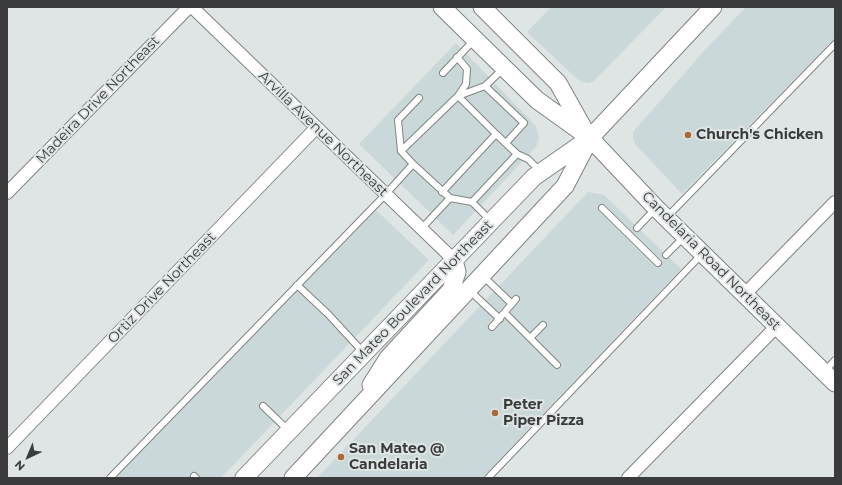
<!DOCTYPE html>
<html>
<head>
<meta charset="utf-8">
<style>
	body { margin:0 }
	#map { position:relative; width:842px; height:485px; overflow:hidden; background:#dfe4e5; font-family:Montserrat,sans-serif }
	canvas { display:block }
	.frame { position:absolute; inset:0; border:8px solid #393b3c; pointer-events:none }
	.north { position:absolute; left:8px; top:437px; width:40px; height:40px; -webkit-text-stroke:3px #dfe4e5; paint-order:stroke; rotate:224deg; font-size:11px; font-weight:700; line-height:16px; text-align:center; color:#393b3c }
	.north::after { content:''; display:block; margin:auto; width:14px; height:18px; background:#393b3c; clip-path:polygon(50% 0,100% 100%,50% 72%,0 100%) }
</style>
</head>
<body>
<div id="map">
<canvas width="842" height="485"></canvas>
<div class="frame"></div>
<div class="north">N</div>
</div>
<script>
const ctx = document.querySelector('canvas').getContext('2d');
ctx.lineJoin = 'round';
function fill(path, color) { ctx.fillStyle = color; ctx.fill(path, 'evenodd'); }
const toPath = rows => new Path2D(rows.map(r => 'M' + r).join(''));
function stroke(path, color, width, dash) { ctx.strokeStyle = color; ctx.lineWidth = width; ctx.lineCap = dash ? 'butt' : 'round'; ctx.setLineDash(dash || []); ctx.stroke(path); }
function drawText(font, color, halo, rows, align = 'center') {
  ctx.font = font + ' Montserrat,sans-serif'; ctx.lineWidth = 4; ctx.setLineDash([]); ctx.textBaseline = 'middle'; ctx.strokeStyle = halo; ctx.fillStyle = color; for (const [text, x, y, turn = 0] of rows) {
    ctx.save(); ctx.translate(x, y); ctx.rotate((+turn || 0) * Math.PI / 180); ctx.textAlign = isNaN(turn) ? turn : align; if (halo) ctx.strokeText(text, 0, 0); ctx.fillText(text, 0, 0); ctx.restore();
  }
}
const built = toPath([
	[551,7,666,7,594,81,588,83,582,82,576,78,527,32],
	[746,7,835,7,835,38,682,194,635,144,633,138,633,132,704,51],
	[456,43,536,126,539,139,536,147,453,235,359,144],
	[588,192,604,195,681,269,482,478,317,478],
	[376,210,429,260,221,478,114,478]
]);
const lane = toPath([
	[457,57,467,69,466,84,458,96,496,134],
	[443,73,474,40],
	[485,86,503,69],
	[401,151,398,120,419,98],
	[413,164,401,151,458,96,485,86,524,123,506,143],
	[442,192,496,134,517,154],
	[602,208,658,263],
	[667,217,835,44],
	[490,220,472,202,517,154,528,159,540,171],
	[637,228,655,209],
	[421,229,450,198],
	[666,255,684,237],
	[483,276,512,304],
	[297,285,328,314,363,352],
	[469,290,500,319],
	[505,313,557,365],
	[492,327,516,299],
	[530,338,543,325],
	[825,371,835,360],
	[263,406,288,430],
	[194,476,196,478],
	[110,478,385,195,413,164,450,198,472,202],
	[488,478,701,255]
]);
const street = toPath([
	[192,7,454,260],
	[7,193,189,7],
	[745,294,835,202],
	[7,448,316,128],
	[628,478,777,326]
]);
const secondary = toPath([
	[442,7,537,100,590,138,656,208,835,383],
	[482,7,558,83,586,133],
	[371,385,388,358,451,290,457,272,454,260],
	[244,478,534,177,590,138,713,7],
	[293,478,565,186,589,140]
]);
const markers = [
	[688,135,4,"#aa6835"],
	[495,413,4,"#aa6835"],
	[341,457,4,"#aa6835"]
];
const streetNames = [
	["Madeira Drive Northeast",98,100,-46],
	["Arvilla Avenue Northeast",323,134,44],
	["Candelaria Road Northeast",711,261,45],
	["Ortiz Drive Northeast",162,288,-46],
	["San Mateo Boulevard Northeast",413,303,-46]
];
const poiNames = [
	["Church's Chicken",696,135],
	["Peter",503,405],
	["Piper Pizza",503,421],
	["San Mateo @",349,449],
	["Candelaria",349,465]
];
fill(built, '#cbd8da');
stroke(lane, '#7f8484', 8);
stroke(street, '#7f8484', 14);
stroke(secondary, '#7f8484', 19);
stroke(lane, '#fff', 6);
stroke(street, '#fff', 12);
stroke(secondary, '#fff', 17);
for (const [x, y, r, color] of markers) { const dot = new Path2D(); dot.arc(x, y, r, 0, 2 * Math.PI); ctx.fillStyle = color; ctx.fill(dot); stroke(dot, '#dfe4e5', 1.5); }
drawText('14px', '#393b3c', '#dfe4e5', streetNames);
drawText('bold 14px', '#393b3c', '#dfe4e5', poiNames, 'left');
</script>
</body>
</html>
